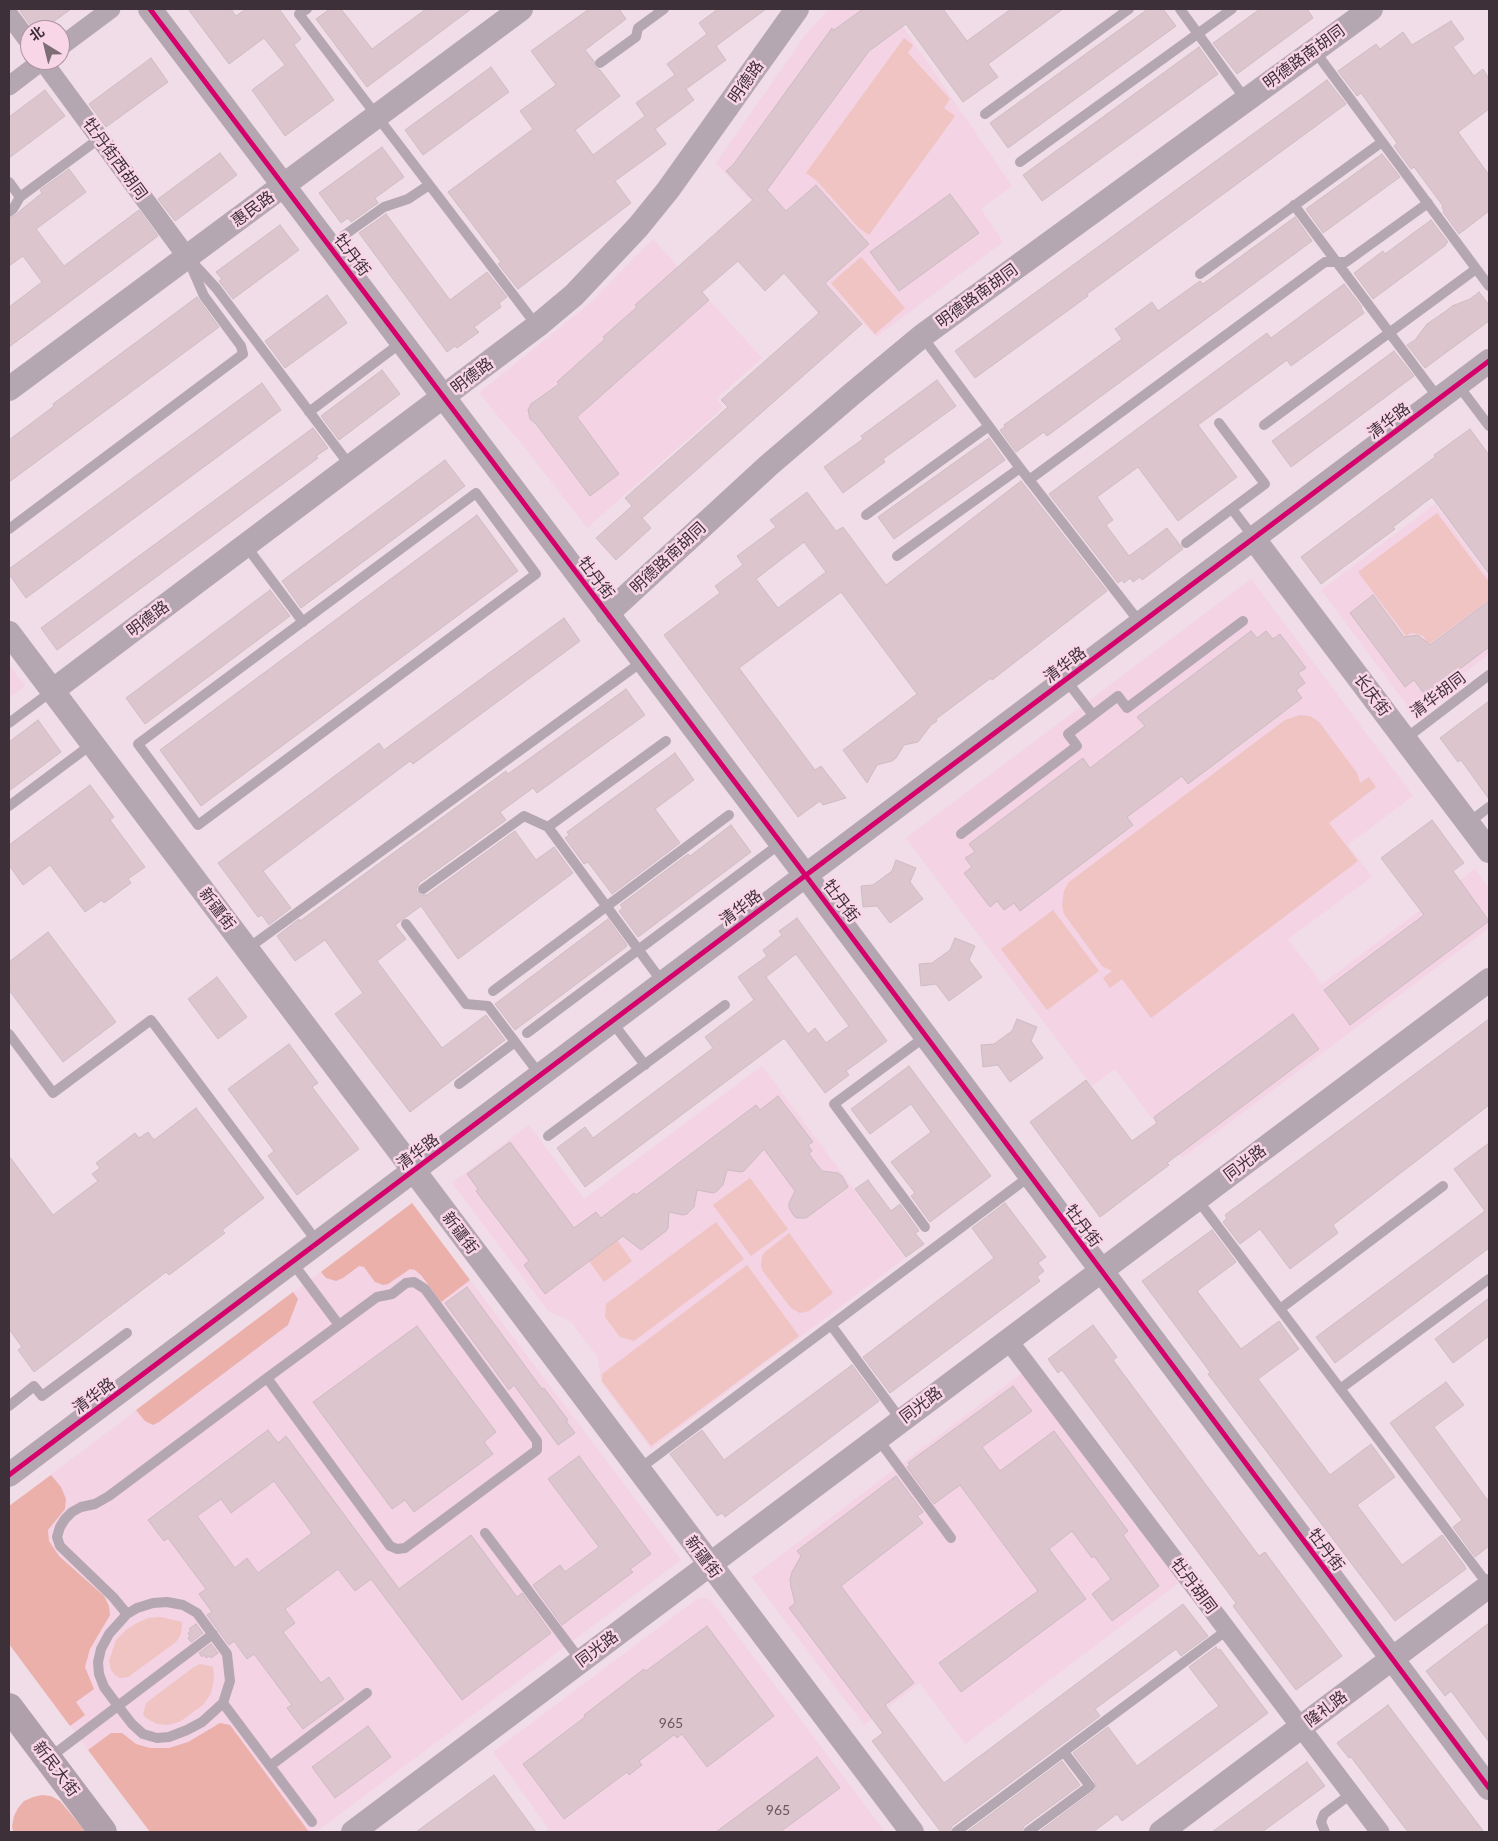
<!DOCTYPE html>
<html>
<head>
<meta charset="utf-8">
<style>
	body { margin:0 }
	#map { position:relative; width:1498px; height:1841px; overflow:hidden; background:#f1dde7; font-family:Lato,"Noto Sans SC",sans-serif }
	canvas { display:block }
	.frame { position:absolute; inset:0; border:10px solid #3e3038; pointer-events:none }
	.north { position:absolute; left:20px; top:20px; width:50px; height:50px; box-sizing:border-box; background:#f9d5e8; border:1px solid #ae93a2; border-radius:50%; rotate:324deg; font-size:14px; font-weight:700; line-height:20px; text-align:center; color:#3e3038 }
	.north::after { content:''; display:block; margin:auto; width:18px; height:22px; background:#7d6d75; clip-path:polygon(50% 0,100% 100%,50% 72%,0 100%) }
</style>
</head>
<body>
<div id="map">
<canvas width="1498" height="1841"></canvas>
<div class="frame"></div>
<div class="north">北</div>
</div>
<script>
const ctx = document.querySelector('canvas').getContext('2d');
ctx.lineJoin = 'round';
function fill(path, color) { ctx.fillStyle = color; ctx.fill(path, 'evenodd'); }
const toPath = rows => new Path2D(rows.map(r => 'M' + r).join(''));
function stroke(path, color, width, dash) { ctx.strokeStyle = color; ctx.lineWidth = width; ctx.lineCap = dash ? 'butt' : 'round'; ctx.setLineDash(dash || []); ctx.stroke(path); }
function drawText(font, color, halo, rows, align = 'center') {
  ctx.font = font + ' Lato,"Noto Sans SC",sans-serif'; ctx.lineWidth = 5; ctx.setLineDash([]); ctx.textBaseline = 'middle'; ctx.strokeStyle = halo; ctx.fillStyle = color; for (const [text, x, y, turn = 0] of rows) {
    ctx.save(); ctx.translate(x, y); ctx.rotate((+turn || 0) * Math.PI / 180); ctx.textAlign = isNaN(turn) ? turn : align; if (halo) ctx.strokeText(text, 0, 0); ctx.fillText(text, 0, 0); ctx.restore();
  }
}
const built = toPath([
	[829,9,891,9,1012,186,981,209,1003,242,876,337,716,163,806,34],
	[653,239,762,358,716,399,723,408,587,528,529,453,479,393,589,304],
	[1435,504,1489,577,1489,654,1412,712,1321,590],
	[1251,579,1413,796,1348,845,1372,877,1288,939,1322,984,1475,869,1489,888,1489,928,1182,1158,1115,1069,1092,1086,906,838],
	[9,664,25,686,9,698],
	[762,1066,905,1258,651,1449,601,1382,598,1357,571,1322,547,1310,452,1183,529,1125,584,1199],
	[412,1203,681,1560,316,1832,150,1832,9,1644,9,1506],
	[1022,1373,1180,1582,965,1744,920,1683,864,1725,752,1577],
	[701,1598,707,1598,711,1601,885,1832,545,1832,549,1829,493,1752,697,1599]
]);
const green = toPath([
	[904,38,913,45,908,53,950,99,944,108,955,116,869,235,858,227,816,180,806,173],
	[861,257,905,308,875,334,831,283],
	[1437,513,1489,582,1489,600,1428,645,1423,636,1418,634,1411,633,1406,636,1358,572],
	[1300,715,1310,716,1319,722,1357,773,1360,783,1369,777,1376,787,1329,823,1358,861,1151,1018,1122,979,1110,988,1103,978,1112,971,1102,966,1064,914,1062,906,1064,891,1069,882,1285,720],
	[1053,910,1099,971,1047,1010,1001,949],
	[750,1178,788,1229,751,1256,713,1205],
	[716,1222,744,1259,634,1341,620,1337,605,1317,606,1304],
	[789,1233,833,1293,809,1311,805,1312,800,1313,791,1308,762,1270,761,1265,762,1256,765,1252],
	[617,1240,632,1261,604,1282,589,1261],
	[747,1265,799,1336,651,1446,602,1381,602,1374],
	[161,1617,182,1622,181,1634,176,1642,128,1677,120,1678,115,1675,111,1670,109,1661,116,1640,126,1630,137,1623,148,1618],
	[200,1664,213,1667,214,1679,211,1693,204,1704,181,1721,168,1725,157,1724,146,1718,143,1714,146,1703,194,1667]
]);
const forest = toPath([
	[412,1203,470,1280,441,1302,421,1275,415,1270,410,1269,388,1284,383,1285,375,1282,364,1267,359,1266,343,1278,336,1281,326,1278,321,1272],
	[293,1292,298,1299,288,1325,159,1422,153,1425,145,1421,136,1410],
	[51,1475,61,1487,66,1499,65,1509,48,1530,49,1541,59,1556,104,1596,109,1606,110,1615,90,1649,85,1667,94,1689,76,1702,85,1715,70,1726,9,1644,9,1506],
	[220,1723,230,1725,309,1832,150,1832,88,1750,111,1733,122,1733,136,1744,150,1748,169,1748,188,1742],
	[42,1795,51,1796,60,1801,86,1832,13,1832,12,1826,14,1816,18,1808,24,1801,33,1797]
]);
const building = toPath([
	[23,9,71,9,42,30,34,30,20,11,23,9],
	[188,9,231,9,236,16,246,9,279,9,301,39,294,45,334,100,285,136,252,90,285,65,264,38,229,64,188,9],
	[330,9,341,9,372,49,426,9,471,9,367,87,316,19,330,9],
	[589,9,619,9,626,19,585,50,594,61,595,67,600,70,620,96,575,130,593,155,645,116,636,103,675,75,667,64,707,34,699,23,718,9,766,9,716,46,726,60,686,89,694,100,655,129,666,144,615,181,631,203,518,289,498,264,501,262,448,192,533,129,520,111,556,85,531,51,589,9],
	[863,9,943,9,967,41,1011,9,1063,9,988,64,998,77,963,102,906,24,869,51,767,190,786,211,816,185,869,244,825,283,862,324,642,518,651,528,616,560,596,538,632,506,625,498,728,407,721,400,819,313,784,273,765,291,738,261,702,292,709,300,577,417,619,474,590,496,536,424,530,419,528,410,531,404,559,384,557,382,605,339,603,337,637,307,635,305,753,200,726,171,733,165,832,28,834,30,863,9],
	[1148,9,1163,9,1176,26,1008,148,990,123,1148,9],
	[1260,9,1307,9,1313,18,1237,74,1213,43,1260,9],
	[1451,21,1464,39,1453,47,1474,76,1483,69,1489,79,1489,109,1458,132,1489,175,1489,211,1459,234,1443,212,1444,211,1442,207,1443,206,1414,167,1411,169,1394,146,1397,143,1361,93,1357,96,1338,71,1376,44,1380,49,1403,32,1412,45,1451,21],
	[1199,47,1218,74,1042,201,1023,175,1199,47],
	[151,58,168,82,106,127,89,104,151,58],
	[491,67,509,92,423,155,405,130,491,67],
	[1327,80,1346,104,1087,294,1088,296,975,378,955,351,1327,80],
	[45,90,65,116,9,158,9,117,45,90],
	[382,147,404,177,375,198,378,203,351,222,348,218,341,223,319,193,382,147],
	[220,153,237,175,175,221,158,199,220,153],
	[1382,154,1400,177,1323,233,1306,209,1382,154],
	[69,169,86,192,36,229,64,266,139,210,158,236,9,347,9,307,42,282,23,256,9,266,9,219,17,214,21,210,42,193,40,190,69,169],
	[950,194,979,233,899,291,870,252,950,194],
	[386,214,450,300,487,272,507,297,499,303,501,307,474,327,479,332,457,348,455,346,447,352,359,233,386,214],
	[1295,217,1312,241,1047,436,1044,432,1016,452,1000,430,1005,427,1004,425,1122,339,1115,329,1152,302,1158,311,1200,281,1203,284,1295,217],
	[1431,220,1448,242,1445,244,1446,245,1373,299,1354,273,1383,251,1385,254,1431,220],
	[280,225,299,250,233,299,219,281,222,279,216,272,280,225],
	[1344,284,1362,307,1361,308,1364,313,1291,366,1287,360,1198,425,1237,477,1178,521,1138,467,1097,497,1113,520,1106,525,1129,556,1167,528,1183,549,1142,580,1140,577,1133,582,1130,578,1124,583,1122,580,1118,583,1049,494,1267,333,1271,338,1344,284],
	[1479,292,1489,305,1489,321,1425,368,1407,345,1415,340,1427,324,1446,311,1452,306,1470,299,1479,292],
	[327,295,347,323,285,368,265,341,327,295],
	[197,297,219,327,9,482,9,440,54,406,53,404,197,297],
	[1394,351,1414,376,1291,467,1272,441,1394,351],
	[382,370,400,394,339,440,321,416,382,370],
	[937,380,956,406,883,459,885,462,843,493,824,467,863,439,861,436,937,380],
	[262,383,281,410,26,598,9,574,9,569,262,383],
	[313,428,328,448,316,456,318,458,57,650,41,628,313,428],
	[1470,429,1489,455,1489,574,1432,497,1393,527,1395,529,1321,584,1301,557,1435,457,1434,455,1470,429],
	[989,438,1005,460,894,539,878,517,989,438],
	[445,460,465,486,301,608,282,581,445,460],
	[1021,481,1107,591,992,680,991,678,936,719,937,721,931,725,918,742,904,745,896,758,892,761,877,765,867,783,843,750,917,694,841,592,739,668,815,770,821,766,846,798,823,805,820,801,798,817,664,635,720,593,715,586,743,565,737,556,776,527,770,520,807,492,836,531,843,527,886,585,1021,481],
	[804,542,826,572,778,608,756,579,804,542],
	[477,515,518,571,201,806,160,750,477,515],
	[270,590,290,616,145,724,126,698,270,590],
	[1373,595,1404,637,1418,635,1430,645,1489,601,1489,647,1425,695,1414,680,1405,687,1350,613,1373,595],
	[564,618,580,641,413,764,410,761,263,871,291,908,269,925,262,915,258,917,218,863,379,743,384,750,564,618],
	[1251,631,1257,638,1266,631,1273,639,1280,634,1306,668,1298,673,1305,683,1296,690,1302,698,1188,784,1182,776,1127,817,1133,825,1020,911,1014,903,1004,910,997,901,990,907,964,873,972,867,965,858,975,852,969,844,1083,758,1090,768,1145,726,1137,717,1251,631],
	[626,689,645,715,537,793,533,788,500,812,506,820,419,883,416,890,421,895,427,895,515,831,536,860,554,847,573,873,458,959,421,906,395,925,406,939,377,961,442,1048,486,1015,505,1040,410,1112,335,1014,363,993,325,940,295,961,277,936,299,919,300,921,506,771,508,774,626,689],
	[1489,701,1489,799,1461,760,1458,762,1440,738,1489,701],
	[38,720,61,752,9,791,9,742,38,720],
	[675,753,694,780,655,809,680,843,612,894,588,862,584,864,565,838,569,835,567,832,675,753],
	[90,785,114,817,110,820,145,867,128,879,131,883,104,903,102,900,85,912,50,865,23,885,9,865,9,845,90,785],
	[1432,820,1464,863,1453,871,1489,921,1350,1025,1324,990,1424,915,1381,858,1432,820],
	[731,825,751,852,638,937,619,911,623,908,620,905,688,854,690,856,731,825],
	[896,860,916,868,910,882,923,899,890,923,877,906,863,907,861,886,873,885,892,871,896,860],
	[797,918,887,1041,846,1071,849,1075,825,1093,785,1039,783,1039,585,1187,557,1148,585,1127,593,1138,713,1048,705,1037,754,1000,738,977,767,956,763,950,782,935,779,931,797,918],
	[796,954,849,1026,826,1043,815,1028,808,1034,766,977,796,954],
	[608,919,627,945,626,947,515,1030,495,1004,608,919],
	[48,932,116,1022,63,1062,9,990,9,962,48,932],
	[955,938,975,946,969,960,982,977,949,1001,936,984,921,986,919,964,932,963,950,950,955,938],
	[217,977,247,1017,218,1039,188,999,217,977],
	[1293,1014,1319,1049,1167,1163,1169,1165,1100,1217,1030,1122,1086,1080,1132,1141,1157,1123,1154,1117,1293,1014],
	[1017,1019,1037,1027,1031,1041,1043,1058,1010,1082,998,1065,983,1067,981,1045,994,1044,1012,1031,1017,1019],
	[1489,1019,1489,1105,1333,1225,1338,1233,1290,1269,1260,1229,1240,1244,1223,1222,1227,1218,1225,1215,1489,1019],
	[289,1044,318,1083,312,1087,359,1149,297,1195,268,1156,274,1151,228,1089,289,1044],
	[909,1066,991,1176,930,1222,911,1196,915,1193,891,1162,931,1132,911,1104,870,1134,851,1109,909,1066],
	[778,1096,813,1142,808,1145,812,1151,809,1154,822,1171,838,1173,842,1176,848,1187,806,1218,797,1218,794,1216,789,1208,789,1203,795,1191,764,1149,744,1171,741,1172,727,1170,723,1185,716,1192,713,1193,697,1190,694,1207,687,1214,683,1215,669,1212,668,1228,666,1231,641,1250,623,1236,545,1294,524,1265,529,1261,476,1191,478,1189,467,1174,510,1142,574,1228,596,1212,601,1218,634,1193,636,1195,756,1105,760,1110,778,1096],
	[196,1108,264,1198,222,1230,225,1233,169,1275,166,1272,34,1372,18,1350,22,1347,9,1329,9,1156,53,1215,98,1181,92,1174,100,1168,96,1163,135,1133,139,1138,148,1132,154,1140,196,1108],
	[1489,1143,1489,1248,1335,1363,1316,1337,1485,1211,1454,1169,1489,1143],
	[868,1180,891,1211,900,1204,919,1231,915,1233,924,1244,906,1257,855,1189,868,1180],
	[1005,1203,1046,1257,1038,1263,1044,1271,1037,1277,1040,1281,890,1393,863,1357,994,1258,972,1228,1005,1203],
	[1212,1230,1236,1262,1197,1291,1241,1349,1279,1321,1299,1349,1258,1379,1330,1475,1371,1444,1395,1477,1357,1505,1402,1565,1442,1535,1464,1565,1466,1569,1395,1621,1208,1374,1210,1372,1142,1281,1212,1230],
	[467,1287,542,1389,544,1388,568,1420,566,1421,575,1433,558,1445,514,1385,509,1390,445,1303,467,1287],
	[1489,1298,1489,1336,1453,1363,1435,1339,1489,1298],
	[1093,1325,1117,1357,1113,1360,1259,1556,1265,1552,1342,1656,1296,1690,1233,1606,1236,1603,1062,1370,1058,1373,1048,1359,1093,1325],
	[417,1326,496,1432,484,1442,493,1454,414,1512,405,1500,392,1509,313,1402,417,1326],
	[852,1365,879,1401,725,1517,722,1513,717,1516,670,1454,702,1430,724,1460,852,1365],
	[1446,1382,1464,1405,1434,1427,1489,1502,1489,1546,1475,1557,1453,1527,1462,1520,1390,1423,1446,1382],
	[1013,1386,1032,1411,982,1447,1000,1471,1054,1431,1128,1531,1123,1535,1159,1586,1112,1621,1092,1594,1111,1579,1094,1556,1092,1558,1072,1531,1049,1549,1086,1599,961,1692,939,1663,1038,1591,960,1485,934,1504,907,1467,910,1465,908,1463,1013,1386],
	[268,1430,278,1443,286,1436,399,1589,471,1535,517,1597,522,1593,551,1633,462,1700,371,1579,355,1591,338,1569,285,1609,295,1623,283,1632,321,1683,329,1677,344,1699,303,1729,287,1708,292,1705,254,1654,247,1659,234,1641,229,1645,207,1615,212,1612,199,1594,206,1589,168,1538,164,1541,148,1520,268,1430],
	[274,1481,312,1533,258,1573,247,1558,235,1568,197,1516,221,1499,231,1513,274,1481],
	[579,1456,651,1554,630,1569,633,1572,562,1625,533,1585,560,1565,565,1572,599,1547,548,1479,579,1456],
	[896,1476,923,1512,917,1516,923,1523,841,1586,914,1683,885,1705,944,1783,1183,1604,1208,1636,1181,1656,1176,1649,1095,1709,1100,1716,952,1826,949,1832,941,1832,872,1741,883,1733,789,1608,795,1603,791,1587,790,1580,792,1572,801,1556,797,1551,896,1476],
	[1489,1623,1489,1742,1451,1691,1445,1696,1426,1671,1489,1623],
	[196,1624,203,1633,191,1642,188,1638,190,1636,188,1633,191,1631,189,1629,196,1624],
	[707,1626,774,1716,707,1767,682,1734,677,1738,674,1735,639,1761,642,1765,629,1775,627,1772,564,1819,523,1764,585,1717,584,1715,644,1669,646,1671,707,1626],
	[211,1644,218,1653,211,1658,209,1656,206,1658,204,1655,202,1657,199,1653,211,1644],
	[1216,1647,1218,1650,1220,1649,1268,1713,1122,1821,1117,1814,1093,1832,1039,1832,1096,1789,1095,1782,1073,1753,1108,1727,1137,1766,1219,1706,1189,1667,1216,1647],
	[1388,1705,1484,1832,1408,1832,1351,1757,1349,1758,1337,1743,1388,1705],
	[368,1726,391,1757,335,1798,312,1767,368,1726],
	[817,1757,840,1788,780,1832,716,1832,817,1757],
	[1062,1761,1080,1785,1024,1826,1021,1832,967,1832,1062,1761],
	[1307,1762,1325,1786,1262,1832,1212,1832,1307,1762],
	[494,1775,536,1832,416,1832,494,1775]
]);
const service = toPath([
	[307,9,299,14,537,326],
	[1180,9,1246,100],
	[1314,50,1489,286],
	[600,63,636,37,638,28,664,9],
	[985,114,1129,9],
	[1020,162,1232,9],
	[9,182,20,197],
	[1294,205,1439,399],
	[9,212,13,209,20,197,100,138],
	[329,246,384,207,408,199,429,185],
	[193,263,216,288,351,467],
	[1200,274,1382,142],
	[922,336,1020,468,1141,624],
	[1458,385,1489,426],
	[309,412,402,342],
	[1264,425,1476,269],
	[1029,480,1325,262,1346,262,1428,203],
	[476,493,536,574,198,825,138,744,476,493],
	[1232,509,1254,538],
	[866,515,989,426],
	[9,529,243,354,241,346,204,296,187,257],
	[1186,543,1265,484,1219,423],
	[246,546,303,622],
	[897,556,1020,468],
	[1066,680,1093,715],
	[9,723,52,691],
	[1405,739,1489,675],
	[9,806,92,744],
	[1468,823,1489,807],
	[548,827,666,741],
	[961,834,1077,746,1068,734,1118,696,1127,708,1243,621],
	[423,889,524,816,548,827,663,983],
	[406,924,466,1004,488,1006,540,1075],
	[247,949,643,661],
	[493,991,729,815],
	[612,1022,645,1065],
	[527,1033,781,843],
	[9,1034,53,1093,151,1020,318,1243],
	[459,1084,515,1042],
	[548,1136,725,1005],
	[1197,1199,1489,1586],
	[925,1227,834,1104,926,1036],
	[292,1262,339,1325],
	[1280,1309,1443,1186],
	[831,1325,901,1420],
	[1340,1389,1489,1279],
	[9,1406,34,1386,42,1396,127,1333],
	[878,1439,951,1538],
	[639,1469,1030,1176],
	[485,1533,581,1661],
	[167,1602,183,1605,197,1613,227,1654,230,1681,223,1703,202,1722,187,1730,169,1737,157,1738,143,1734,132,1724,118,1706,104,1687,99,1674,98,1662,101,1649,109,1634,127,1614,137,1608,153,1603,167,1602],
	[127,1614,113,1597,60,1546,57,1537,60,1527,65,1519,72,1512,81,1507,95,1504,109,1496,267,1378,377,1297,392,1294,406,1283,414,1282,425,1289,537,1441,537,1450,405,1548,397,1549,390,1546,267,1378],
	[223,1703,312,1822],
	[49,1758,213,1634],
	[270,1766,367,1693],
	[956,1832,1227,1630],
	[1028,1832,1090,1786,1064,1752],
	[1325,1832,1321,1822,1324,1814,1351,1794]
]);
const minor = toPath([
	[9,15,30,43],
	[60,47,111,9],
	[42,60,187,257],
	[9,86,43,60],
	[1008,1340,1380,1832]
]);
const tertiary = toPath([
	[150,9,806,876,1489,1788],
	[9,389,521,9],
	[1254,539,1489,851],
	[607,614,769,465,852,394,922,336,1371,9],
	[9,633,912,1832],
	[52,691,537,326,574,295,638,227,668,190,797,9],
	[9,1475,1489,361],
	[353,1832,1489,980],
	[1161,1832,1489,1586]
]);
const primary = toPath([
	[9,1707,103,1832]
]);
const cycleway = toPath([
	[150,9,806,876,1489,1788],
	[9,1475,1489,361]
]);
const numberNames = [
	["965",671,1723],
	["965",778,1810]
];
const streetNames = [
	["明德路南胡同",1304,57,-36],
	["明德路",746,82,-55],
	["牡丹街西胡同",115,159,54],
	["惠民路",253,209,-36],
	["牡丹街",352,255,53],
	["明德路南胡同",977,296,-36],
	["明德路",472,376,-37],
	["清华路",1389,421,-37],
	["明德路南胡同",668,558,-43],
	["牡丹街",596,578,53],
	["明德路",148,619,-37],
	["清华路",1065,665,-37],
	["长庆街",1372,695,53],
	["清华胡同",1438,695,-37],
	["牡丹街",841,901,53],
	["清华路",741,908,-37],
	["新疆街",217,909,53],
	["清华路",418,1152,-37],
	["同光路",1245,1163,-37],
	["牡丹街",1083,1226,53],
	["新疆街",460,1233,53],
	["清华路",94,1396,-37],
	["同光路",921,1405,-37],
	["牡丹街",1326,1550,53],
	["新疆街",703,1557,53],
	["牡丹胡同",1194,1586,53],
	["同光路",597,1649,-37],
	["隆礼路",1326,1709,-37],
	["新民大街",56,1769,53]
];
fill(built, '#f3d3e4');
fill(green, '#efc4c2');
fill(forest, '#ebb0aa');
fill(building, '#dcc5cc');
stroke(building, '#cdbcc2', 1);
stroke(service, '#b5a7b1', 10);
stroke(minor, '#b5a7b1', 19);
stroke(tertiary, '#b5a7b1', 24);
stroke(primary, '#afa0ac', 28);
stroke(cycleway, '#d6006c', 5);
drawText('14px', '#695860', null, numberNames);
drawText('16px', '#3e3038', '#f9d5e8', streetNames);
</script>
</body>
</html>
